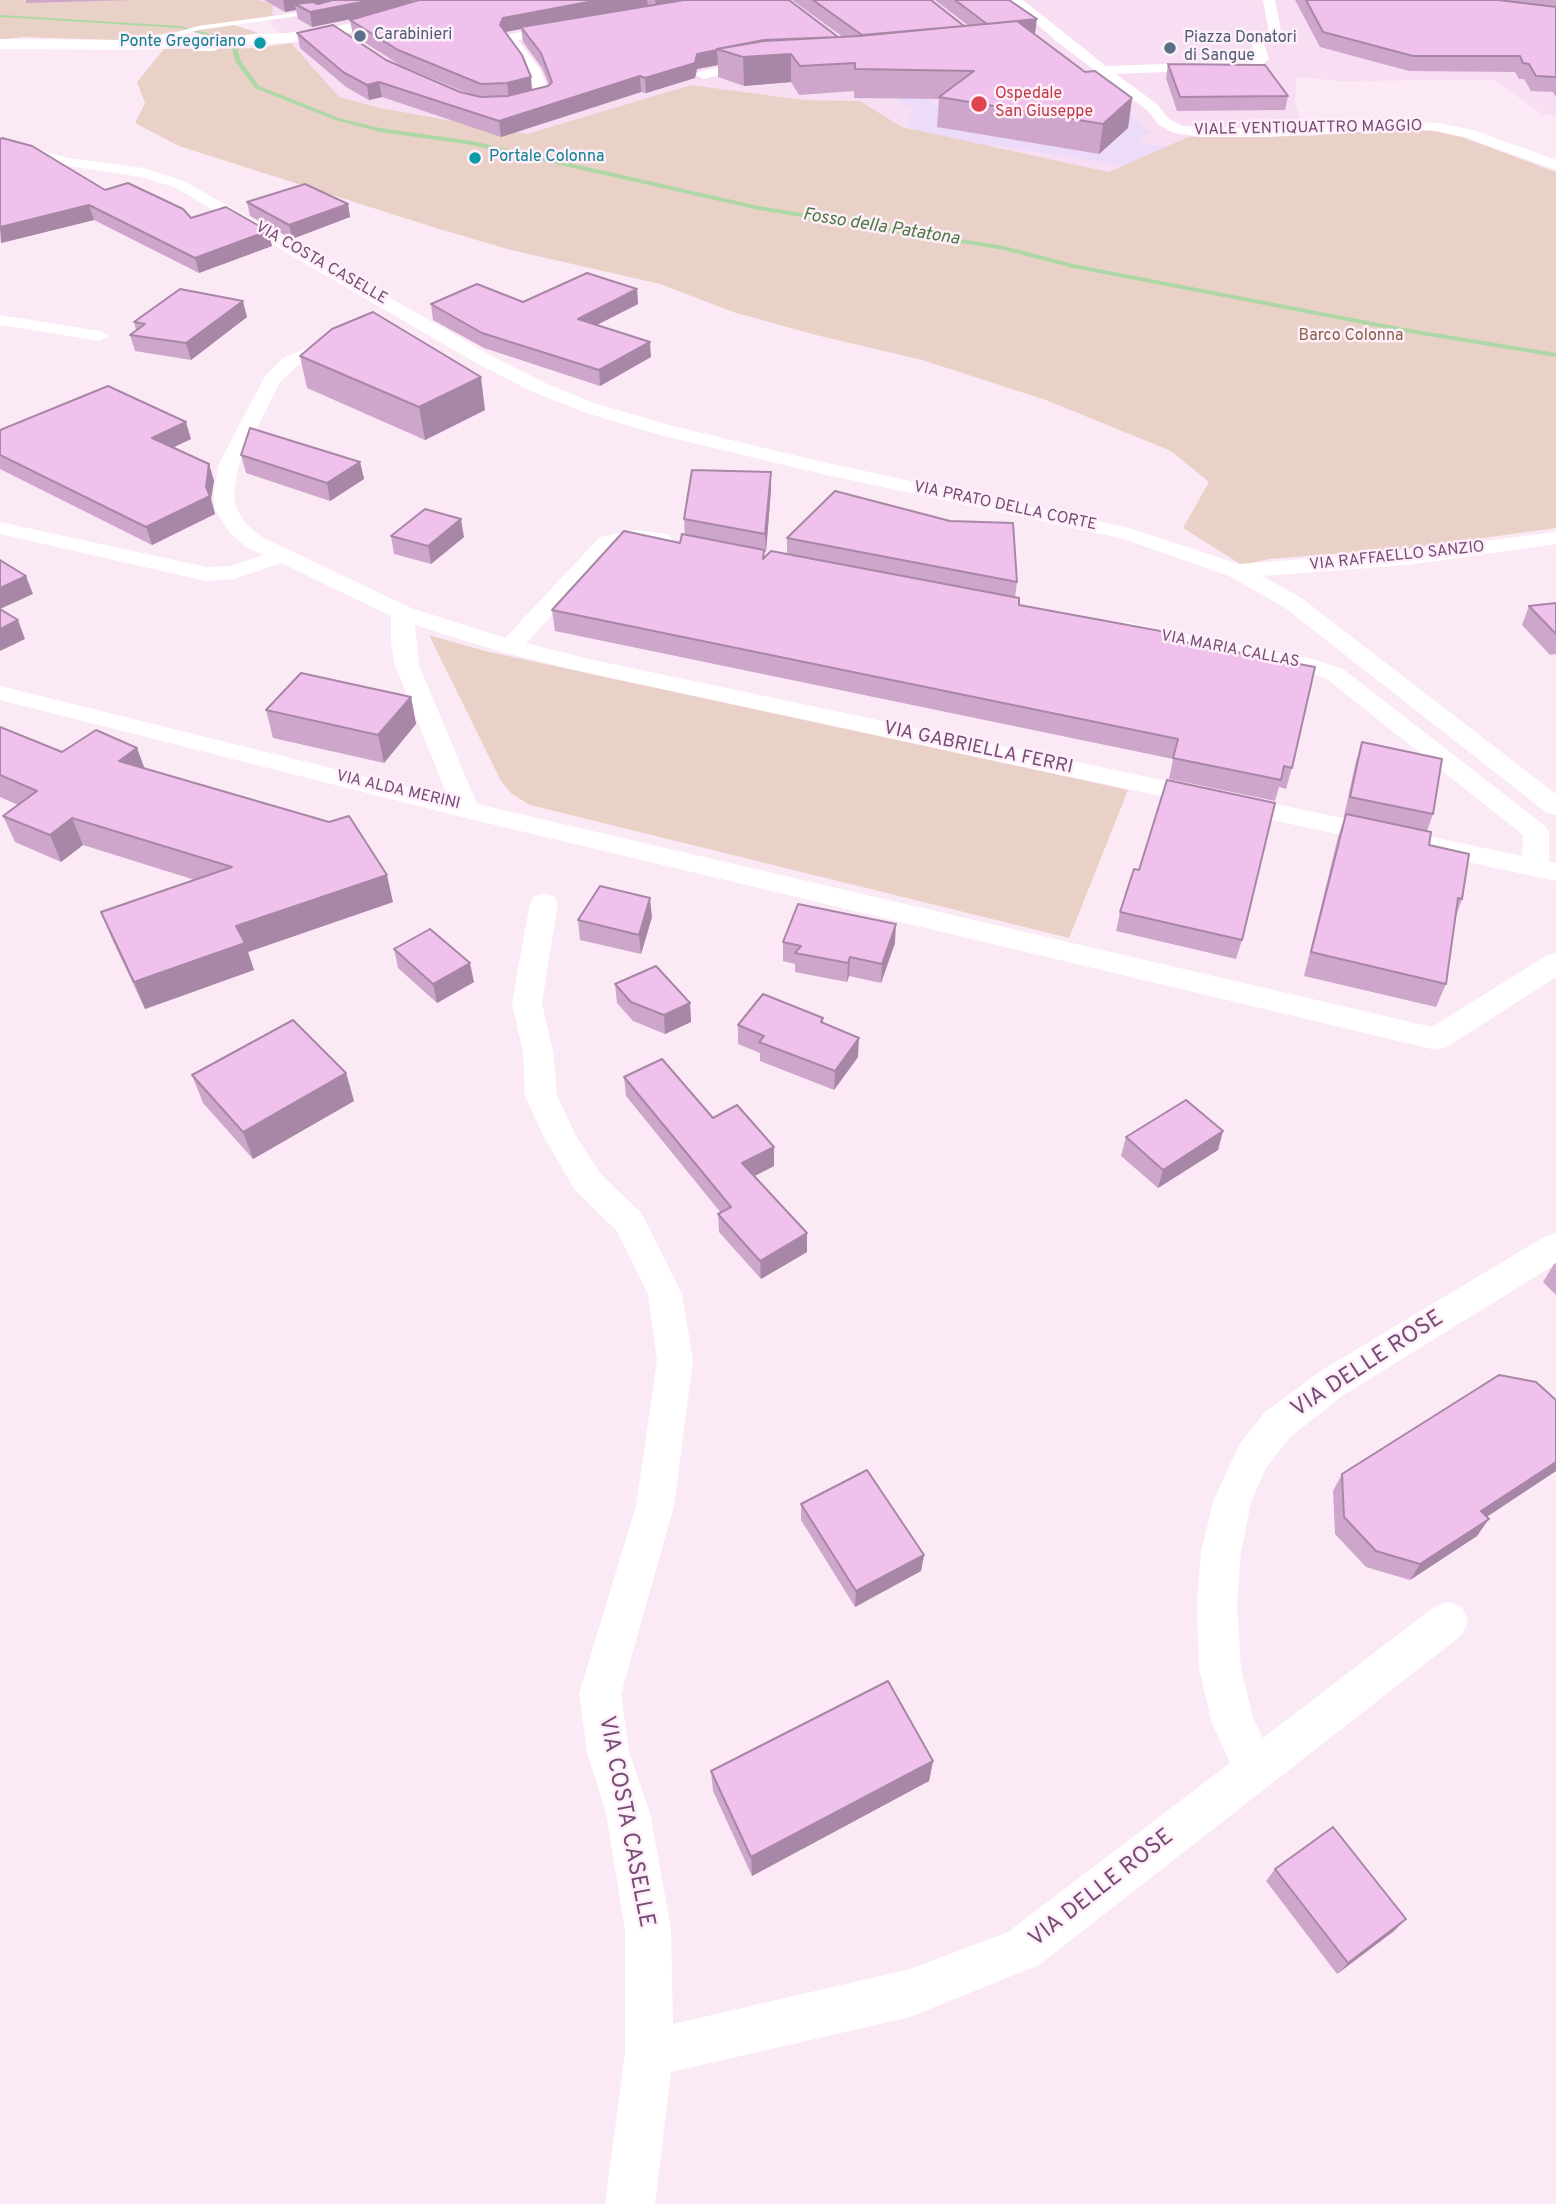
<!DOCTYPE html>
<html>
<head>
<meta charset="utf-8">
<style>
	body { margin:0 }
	canvas { display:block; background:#fce9f6 }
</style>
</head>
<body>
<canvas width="1556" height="2204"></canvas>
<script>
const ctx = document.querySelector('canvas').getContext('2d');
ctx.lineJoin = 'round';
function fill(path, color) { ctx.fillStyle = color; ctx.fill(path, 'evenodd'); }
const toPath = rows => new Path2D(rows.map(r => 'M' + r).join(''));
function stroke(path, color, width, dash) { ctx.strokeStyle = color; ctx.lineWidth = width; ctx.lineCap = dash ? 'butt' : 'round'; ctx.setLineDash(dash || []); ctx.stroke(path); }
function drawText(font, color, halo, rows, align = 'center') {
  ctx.font = font + ' Overpass,sans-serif'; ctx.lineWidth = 5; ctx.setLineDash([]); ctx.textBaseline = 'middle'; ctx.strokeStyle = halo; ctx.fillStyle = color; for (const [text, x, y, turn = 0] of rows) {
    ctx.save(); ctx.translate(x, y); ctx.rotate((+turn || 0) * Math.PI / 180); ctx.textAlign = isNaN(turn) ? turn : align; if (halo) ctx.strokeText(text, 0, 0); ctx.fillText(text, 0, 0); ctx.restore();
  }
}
const residential = toPath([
	[258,0,1556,0,1556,116,1542,114,1494,80,1341,81,1297,77,1295,104,1308,136,1188,137,1109,172,902,127,860,101,804,100,691,85,527,134,380,108,338,97,271,24,273,4]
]);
const medical = toPath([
	[851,61,1081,79,1153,133,1143,134,1137,141,1184,151,1141,165,1120,165,1000,146,959,143,923,135,912,128,907,121,914,109,880,89],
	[923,94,1007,98,935,105]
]);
const green = toPath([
	[0,0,258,0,273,4,272,18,228,23,258,33,222,40,188,30,140,37,138,41,24,37,6,39,0,39],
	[291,43,339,97,380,108,527,134,691,85,804,100,860,101,902,127,1109,172,1188,137,1308,136,1397,129,1430,130,1462,137,1556,172,1556,528,1411,548,1269,559,1242,565,1183,528,1209,482,1171,451,1046,400,922,360,816,335,733,312,660,284,511,250,439,229,179,146,135,123,145,103,137,82,164,49,257,48],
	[429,635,485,651,1128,790,1069,938,530,805,512,794,501,781]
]);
const stream = toPath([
	[0,15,180,26,230,39,227,41,180,28,0,17,0,15],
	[232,47,237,48,241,61,259,86,339,118,380,128,472,141,759,206,1004,246,1073,264,1404,328,1556,353,1556,357,1404,332,1073,268,1004,250,759,210,472,145,380,132,335,120,255,88,235,61,232,47]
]);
const lane = toPath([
	[317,10,319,13,199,30,167,39,136,39,167,35,198,26,317,10]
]);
const street = toPath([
	[1010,0,1023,0,1106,66,1251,61,1255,58,1251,41,1269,33,1263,0,1275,0,1282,35,1264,43,1269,59,1259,68,1116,74,1157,104,1169,119,1183,126,1267,129,1400,121,1437,123,1473,130,1556,160,1556,170,1464,137,1437,131,1400,129,1267,137,1202,137,1174,133,1159,125,1147,110,1056,41,1010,0],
	[564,24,570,28,568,31,518,40,540,69,551,96,549,99,510,109,505,108,505,102,536,94,526,69,504,38,505,35,564,24],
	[191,40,214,43,221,47,214,51,195,51,185,44,191,40],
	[759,58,764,59,764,65,703,79,696,75,698,72,759,58],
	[0,139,68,158,143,168,184,181,492,356,545,383,597,404,673,426,818,461,1129,528,1239,564,1408,551,1556,532,1556,544,1408,565,1262,576,1300,597,1556,794,1556,815,1547,813,1284,607,1229,576,1124,539,818,473,660,435,583,412,531,391,478,364,174,187,141,177,62,165,0,148,0,139],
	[0,315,100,331,109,336,100,341,0,325,0,315],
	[340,334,346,335,349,339,346,343,297,366,280,382,239,464,234,490,236,508,246,524,262,537,411,608,505,638,600,537,635,530,661,533,669,535,672,540,669,545,661,547,635,542,615,547,526,643,589,659,1522,856,1523,835,1327,679,1306,672,1124,636,1116,634,1112,629,1116,624,1124,622,1312,659,1343,669,1545,826,1549,832,1549,862,1556,863,1556,881,588,673,501,652,415,625,419,665,477,804,1432,1027,1546,956,1556,953,1556,977,1447,1047,1436,1050,466,818,0,700,0,686,448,797,395,665,391,644,391,616,281,563,234,579,206,581,0,534,0,522,206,567,231,566,263,555,246,547,230,533,214,508,214,490,219,464,265,376,283,358,340,334],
	[544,894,554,896,558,903,542,1003,553,1052,557,1096,575,1134,599,1172,641,1213,646,1222,682,1294,693,1360,674,1506,621,1694,629,1752,650,1813,671,1929,673,2024,910,1969,1008,1932,1230,1763,1212,1723,1199,1668,1197,1604,1201,1552,1213,1502,1239,1445,1264,1413,1319,1372,1544,1237,1556,1233,1556,1264,1345,1394,1290,1437,1266,1468,1251,1502,1241,1552,1237,1604,1241,1668,1253,1718,1263,1738,1434,1607,1448,1602,1462,1607,1468,1621,1462,1635,1039,1965,910,2017,671,2072,655,2204,605,2204,625,2053,625,1929,606,1813,587,1752,579,1694,636,1506,657,1360,648,1294,617,1231,575,1190,545,1139,525,1096,523,1052,512,1003,530,903,534,896,544,894]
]);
const secondary = toPath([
	[417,0,434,0,420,12,390,22,334,37,286,43,132,50,0,49,0,39,132,40,286,33,334,27,380,16,410,6,417,0]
]);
const wall = toPath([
	[26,0,131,0,26,3],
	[264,0,414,0,410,3,419,0,789,0,838,37,843,37,792,0,931,0,964,26,969,26,935,0,1009,0,1035,34,1034,34,1085,72,1132,98,1128,128,1099,154,937,127,939,99,854,98,854,91,799,95,791,82,744,86,718,77,718,65,697,69,695,78,646,93,641,92,501,137,382,97,369,100,346,87,300,48,297,33,386,60,460,92,472,95,400,65,353,35,350,20,357,18,312,27,298,19,296,10,285,12],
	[521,29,523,42,542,68,549,85,532,90,506,32],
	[1295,0,1556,0,1556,97,1553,92,1531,91,1524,79,1519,79,1515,72,1409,71,1320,47],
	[1168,64,1288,96,1285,110,1177,111,1166,78],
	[0,139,105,190,191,218,268,231,272,246,199,273,94,220,1,243],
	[247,202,348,204,350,217,292,239,250,216],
	[637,289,638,304,597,325,651,357,600,386,484,348,433,320,431,304,523,302],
	[247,317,191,360,135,351,130,335,136,330,134,322],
	[300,356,485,410,425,440,307,388],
	[0,430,191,439,174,447,209,464,214,481,211,499,215,514,152,545,0,469],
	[241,455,360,462,364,479,330,501,246,473],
	[771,490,766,552,764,552,764,558,787,554,787,538,1017,582,1015,597,1019,605,1164,638,1292,768,1286,789,1279,787,1275,801,1169,779,1173,759,555,631,552,610,680,543,685,535,684,519],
	[391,536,464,537,431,564,394,554],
	[1556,603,1556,654,1550,655,1522,625,1529,606],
	[411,697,416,724,384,763,273,738,266,710],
	[0,727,62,752,137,748,144,768,393,902,248,952,254,970,145,1009,112,939,101,912,195,880,83,845,61,862,15,842,3,816,18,805,0,797],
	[1362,742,1433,814,1427,831,1429,845,1462,899,1456,916,1446,984,1436,1007,1304,976,1338,837,1345,816,1344,816,1356,761],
	[1120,912,1242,940,1236,959,1116,931],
	[652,917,641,954,580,940,578,920],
	[783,942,895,943,881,983,849,976,847,982,795,972,795,964,783,961],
	[394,949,474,982,437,1003,398,968],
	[615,984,690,1003,691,1022,665,1034,633,1021,617,1003],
	[823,1018,823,1023,858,1057,834,1090,760,1061,760,1053,738,1044,738,1025],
	[346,1073,354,1101,253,1159,203,1103,192,1075],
	[624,1077,713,1118,774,1166,754,1176,807,1252,761,1279,719,1232,718,1214,721,1213,626,1096],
	[1223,1131,1218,1150,1158,1188,1121,1156,1126,1137],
	[1556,1263,1556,1295,1543,1282,1554,1264],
	[1556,1400,1556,1471,1486,1517,1477,1536,1410,1580,1366,1567,1335,1534,1333,1491,1342,1474],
	[801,1504,924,1555,921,1571,855,1607,801,1520],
	[933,1761,929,1781,752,1876,713,1791,711,1771],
	[1275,1869,1394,1931,1337,1974,1266,1881]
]);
const shadedWall = toPath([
	[283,0,346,0,304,9,295,4,296,10,285,12],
	[372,0,414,0,409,4,379,13,312,27,310,12],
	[599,0,647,0,648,5,523,29,521,27,521,29,505,32,500,25,503,18],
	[655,0,695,0,656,7],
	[1037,19,1035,34,986,38,987,24],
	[717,50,718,65,697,69,695,78,646,93,645,78,697,54],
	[791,54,791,82,744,86,743,57],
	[640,76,641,92,501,137,499,121],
	[531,77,532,92,509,98,507,83],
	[379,82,382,97,369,100,367,85],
	[1132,98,1128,128,1099,154,1103,124],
	[348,204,350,217,292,239,289,225],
	[89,205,94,220,1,243,0,227],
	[268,231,272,246,199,273,195,258],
	[637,289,638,304,579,334,578,319],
	[243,301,247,317,191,360,186,343],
	[650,342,651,357,600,386,599,370],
	[481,377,485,410,425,440,419,407],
	[186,422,191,439,157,455,152,438],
	[360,462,364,479,330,501,327,483],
	[209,464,214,481,211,499,215,514,152,545,146,527,206,487],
	[771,472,771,490,766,552,765,534],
	[461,519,464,537,431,564,428,546],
	[26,576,33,594,0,609,0,588],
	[18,620,25,639,0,651,0,629],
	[411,697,416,724,384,763,378,735],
	[137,748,147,775,119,761],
	[72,818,83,845,61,862,50,835],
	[387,875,393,902,248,952,254,970,145,1009,134,982,236,926],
	[650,898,652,917,641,954,639,935],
	[896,924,895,943,881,983,882,964],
	[850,957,849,976,847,982,848,963],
	[470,963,474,982,437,1003,433,984],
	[690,1003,691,1022,665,1034,664,1015],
	[859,1038,858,1057,834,1090,835,1071],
	[346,1073,354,1101,253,1159,243,1132],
	[1223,1131,1218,1150,1158,1188,1163,1170],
	[774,1147,774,1166,743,1182,742,1163],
	[807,1233,807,1252,761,1279,760,1261],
	[1556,1462,1556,1471,1470,1528,1481,1511],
	[1489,1519,1477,1536,1410,1580,1420,1564],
	[924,1555,921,1571,855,1607,856,1591],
	[933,1761,929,1781,752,1876,751,1857],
	[1406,1919,1394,1931,1337,1974,1348,1963]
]);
const building = toPath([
	[333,0,372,0,310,12,295,4,313,2,318,4,333,0],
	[419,0,599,0,503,18,500,25,522,55,531,77,507,83,481,84,398,50,350,20,419,0],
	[684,0,789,0,838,37,764,40,717,49,717,50,697,54,695,63,645,78,640,76,499,121,379,82,367,85,343,72,297,33,333,25,386,60,460,92,481,97,507,96,548,86,552,82,541,53,521,27,684,0],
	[813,0,931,0,964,26,862,35,813,0],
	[955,0,1009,0,1037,19,987,24,955,0],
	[1306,0,1498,0,1556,7,1556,77,1536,76,1529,64,1523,63,1520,56,1413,56,1323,32,1306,0],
	[1017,21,1085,72,1095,71,1132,98,1103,124,939,97,974,71,855,69,855,63,800,66,791,54,743,57,717,49,764,41,859,36,1017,21],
	[1168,64,1265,65,1288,96,1180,97,1168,64],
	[2,138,32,146,105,190,128,183,183,209,191,218,226,207,268,231,195,258,89,205,0,227,0,139,2,138],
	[305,184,348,204,289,225,247,202,305,184],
	[587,273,637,289,578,319,650,342,599,370,482,333,431,304,477,284,523,302,587,273],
	[180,289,243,301,186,343,130,335,145,324,134,322,180,289],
	[373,312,481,377,419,407,300,356,332,329,373,312],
	[108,386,186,422,152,438,209,464,206,487,210,496,146,527,0,455,0,430,108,386],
	[250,428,360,462,327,483,241,455,250,428],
	[692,470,771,472,765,534,684,519,692,470],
	[835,491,950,521,1013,523,1017,582,787,538,835,491],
	[425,509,461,519,428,546,391,536,425,509],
	[624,531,680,543,682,534,764,550,763,559,771,551,1019,598,1019,605,1166,632,1163,638,1315,667,1292,768,1284,766,1281,780,1173,758,1178,739,552,610,624,531],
	[0,560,26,576,0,588,0,560],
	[1556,603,1556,634,1529,606,1556,603],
	[0,609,18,620,0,629,0,609],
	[301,673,411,697,378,735,266,710,301,673],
	[0,727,62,752,96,730,137,748,119,761,329,822,349,816,387,875,236,926,245,943,134,982,101,912,232,867,72,818,50,835,3,816,37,791,0,775,0,727],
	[1362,742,1442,759,1433,814,1350,797,1362,742],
	[1167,780,1275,803,1242,940,1120,912,1134,869,1139,870,1167,780],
	[1346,814,1431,832,1429,845,1469,854,1462,899,1458,898,1446,984,1311,952,1346,814],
	[600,886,650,898,639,935,578,920,600,886],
	[798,904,896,924,882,964,850,957,848,963,795,953,801,946,783,942,798,904],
	[430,929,470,963,433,984,394,949,430,929],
	[656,966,690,1003,664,1015,631,1002,615,984,656,966],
	[763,994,823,1018,821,1022,859,1038,835,1071,759,1042,764,1036,738,1025,763,994],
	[293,1020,346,1073,243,1132,192,1075,293,1020],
	[662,1059,713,1118,737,1105,774,1147,742,1163,807,1233,760,1261,718,1214,731,1207,624,1077,662,1059],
	[1186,1100,1223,1131,1163,1170,1126,1137,1186,1100],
	[1499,1375,1536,1382,1556,1400,1556,1462,1481,1511,1489,1519,1420,1564,1376,1551,1344,1517,1342,1474,1499,1375],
	[867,1470,924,1555,856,1591,801,1504,867,1470],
	[888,1681,933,1761,751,1857,711,1771,888,1681],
	[1333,1827,1406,1919,1348,1963,1275,1869,1333,1827]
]);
const markers = [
	[360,36,7,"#5c6f8a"],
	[260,43,7,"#0f9aa8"],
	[1170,48,7,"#5c6f8a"],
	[979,104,9,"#e0444e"],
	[475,158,7,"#0f9aa8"]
];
const farServicenames = [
	["Carabinieri",374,36],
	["Piazza Donatori",1184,39],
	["di Sangue",1184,57]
];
const farCulturenames = [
	["Ponte Gregoriano",246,43],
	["Portale Colonna",489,158,"left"]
];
const farHealthnames = [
	["Ospedale",995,95],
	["San Giuseppe",995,113]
];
const farStreetnames = [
	["VIALE VENTIQUATTRO MAGGIO",1308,129,-1],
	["VIA COSTA CASELLE",321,264,30],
	["VIA PRATO DELLA CORTE",1005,507,12],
	["VIA RAFFAELLO SANZIO",1397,557,-6],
	["VIA MARIA CALLAS",1230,650,11],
	["VIA ALDA MERINI",398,791,13]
];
const farParknames = [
	["Barco Colonna",1351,337]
];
const farWaternames = [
	["Fosso della Patatona",881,228,9]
];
const streetNames = [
	["VIA GABRIELLA FERRI",978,749,12]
];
const nearStreetnames = [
	["VIA DELLE ROSE",1368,1365,-33],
	["VIA COSTA CASELLE",625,1822,79],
	["VIA DELLE ROSE",1102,1889,-38]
];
fill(residential, '#f8def2');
fill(medical, '#eddcf9');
fill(green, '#e9d1c7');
fill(stream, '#add7a4');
fill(lane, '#fff');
fill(street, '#fff');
fill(secondary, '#fff');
fill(wall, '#cea6cc');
fill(shadedWall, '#a887a6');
fill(building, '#f0c1ed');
stroke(building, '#a887a6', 2);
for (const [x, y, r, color] of markers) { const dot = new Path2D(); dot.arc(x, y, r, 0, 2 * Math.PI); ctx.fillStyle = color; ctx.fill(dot); stroke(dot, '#feeffa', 2.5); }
drawText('16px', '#4e5e75', '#feeffa', farServicenames, 'left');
drawText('16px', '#0d838f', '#feeffa', farCulturenames, 'right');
drawText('16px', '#be3a42', '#feeffa', farHealthnames, 'left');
drawText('16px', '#764d74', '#feeffa', farStreetnames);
drawText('16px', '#87624b', '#feeffa', farParknames);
drawText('italic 18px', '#4a7a41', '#feeffa', farWaternames);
drawText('19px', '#764d74', '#feeffa', streetNames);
drawText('23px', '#764d74', '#feeffa', nearStreetnames);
</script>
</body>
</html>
